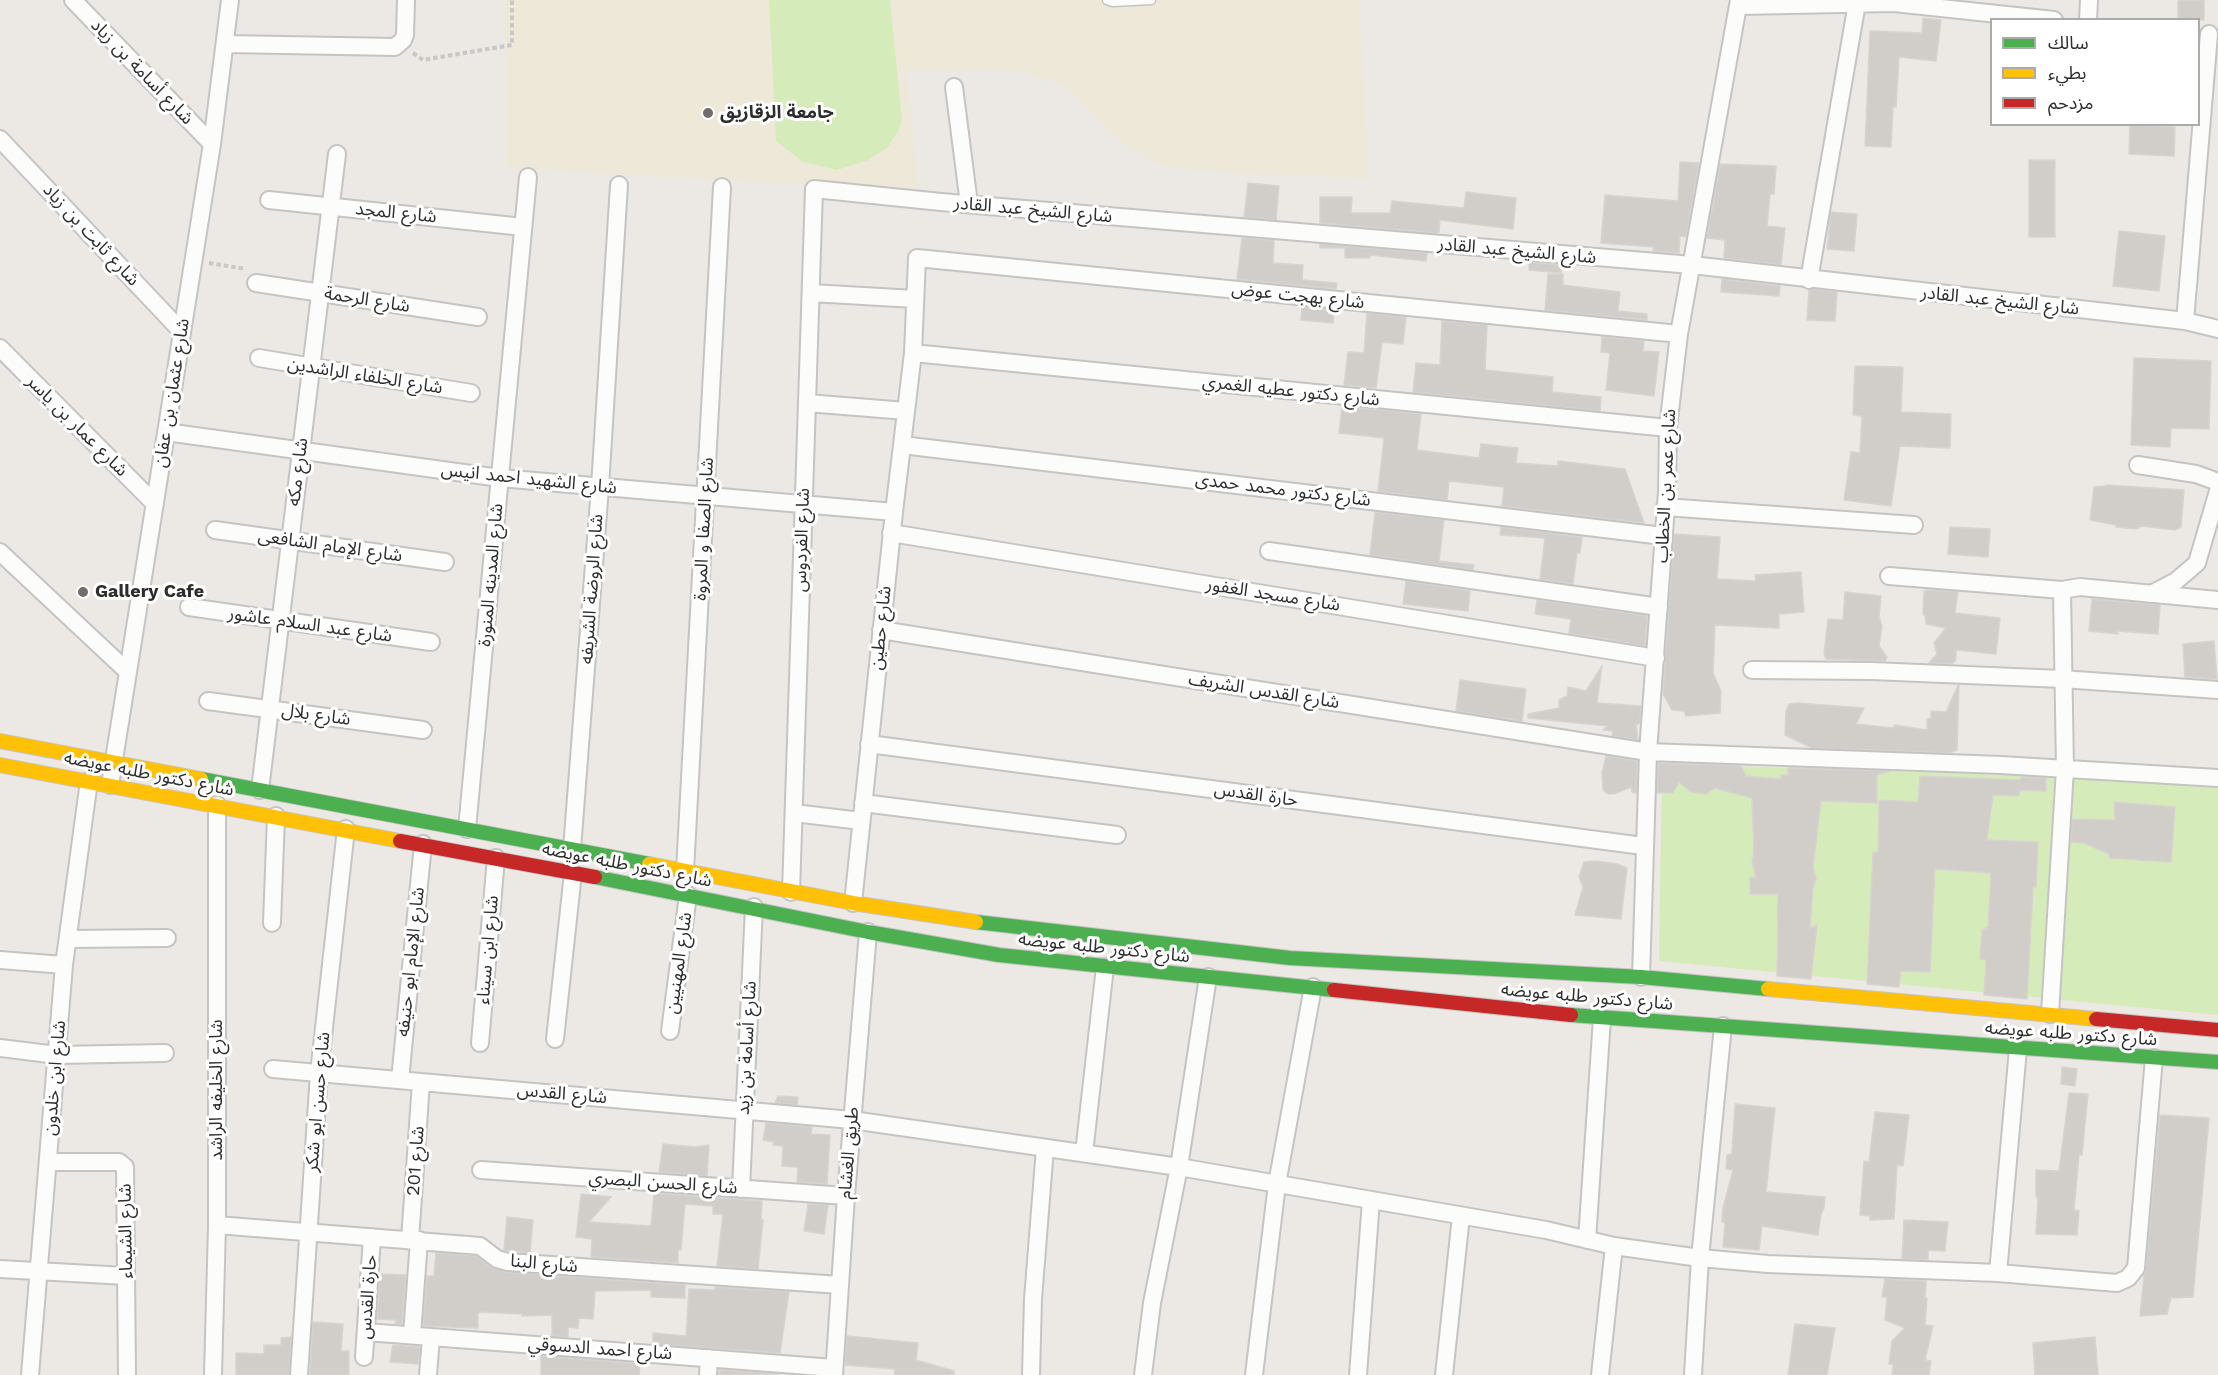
<!DOCTYPE html>
<html>
<head>
<meta charset="utf-8">
<style>
	body { margin:0 }
	#map { position:relative; width:2218px; height:1375px; overflow:hidden; background:#ece8e4; font-family:"Work Sans","Noto Sans Arabic",sans-serif }
	canvas { display:block }
	.legend { position:absolute; left:1990px; top:18px; width:210px; height:108px; box-sizing:border-box; background:#fff; border:2px solid #ababab; margin:0; padding:8px 10px; list-style:none; font-size:18px; color:#2d2d2d }
	.legend li { display:flex; align-items:center; gap:12px; height:30px }
	.legend b { width:30px; border:2px solid #ababab }
</style>
</head>
<body>
<div id="map">
<canvas width="2218" height="1375"></canvas>
<ul class="legend">
<li><b style="height:8px;background:#4caf50"></b>سالك</li>
<li><b style="height:8px;background:#ffc107"></b>بطيء</li>
<li><b style="height:8px;background:#c62828"></b>مزدحم</li>
</ul>
</div>
<script>
const ctx = document.querySelector('canvas').getContext('2d');
ctx.lineJoin = 'round';
function fill(path, color) { ctx.fillStyle = color; ctx.fill(path, 'evenodd'); }
const toPath = rows => new Path2D(rows.map(r => 'M' + r).join(''));
function stroke(path, color, width, dash) { ctx.strokeStyle = color; ctx.lineWidth = width; ctx.lineCap = dash ? 'butt' : 'round'; ctx.setLineDash(dash || []); ctx.stroke(path); }
function drawText(font, color, halo, rows, align = 'center') {
  ctx.font = font + ' "Work Sans","Noto Sans Arabic",sans-serif'; ctx.lineWidth = 6; ctx.setLineDash([]); ctx.textBaseline = 'middle'; ctx.strokeStyle = halo; ctx.fillStyle = color; for (const [text, x, y, turn = 0] of rows) {
    ctx.save(); ctx.translate(x, y); ctx.rotate((+turn || 0) * Math.PI / 180); ctx.textAlign = isNaN(turn) ? turn : align; if (halo) ctx.strokeText(text, 0, 0); ctx.fillText(text, 0, 0); ctx.restore();
  }
}
const education = toPath([
	[506,0,1359,0,1369,179,1188,170,1158,164,1122,142,1064,85,1014,70,906,70,919,191,506,168]
]);
const pitch = toPath([
	[769,0,890,0,902,119,899,130,887,148,868,160,837,170,803,162,776,141],
	[1662,764,2218,781,2218,1015,1659,961]
]);
const building = toPath([
	[2178,0,2204,0,2204,20,2178,20,2178,0],
	[1923,18,1941,20,1936,61,1899,57,1896,107,1893,107,1891,147,1865,146,1870,31,1922,33,1923,18],
	[2130,125,2175,127,2174,156,2129,154,2130,125],
	[2029,160,2055,160,2055,237,2029,237,2029,160],
	[1680,162,1699,163,1686,237,1680,236,1679,253,1653,251,1654,247,1601,243,1605,195,1678,201,1680,162],
	[1720,164,1776,166,1774,194,1770,194,1767,226,1785,228,1781,265,1724,258,1725,240,1707,238,1720,164],
	[1248,183,1279,186,1276,220,1244,217,1248,183],
	[1466,192,1516,198,1513,229,1440,220,1439,232,1435,233,1320,223,1320,197,1352,197,1351,213,1390,213,1392,201,1464,208,1466,192],
	[1831,212,1857,214,1854,251,1827,249,1831,212],
	[2119,231,2165,236,2159,291,2113,286,2119,231],
	[1242,238,1274,240,1273,263,1303,265,1302,280,1337,283,1336,289,1237,279,1242,238],
	[1320,244,1427,253,1426,261,1370,255,1370,258,1345,258,1345,248,1320,248,1320,244],
	[1529,262,1562,265,1561,273,1529,270,1529,262],
	[1548,274,1563,274,1563,285,1620,292,1618,311,1647,314,1647,320,1545,310,1548,274],
	[1722,279,1780,286,1779,296,1721,292,1722,279],
	[1813,289,1837,292,1835,321,1807,320,1809,290,1813,289],
	[1302,307,1334,310,1333,323,1301,320,1302,307],
	[1367,313,1406,317,1403,344,1382,342,1376,388,1344,385,1348,352,1364,353,1367,313],
	[1442,321,1487,325,1485,370,1553,377,1552,392,1601,397,1600,411,1413,392,1416,363,1440,365,1442,321],
	[1602,337,1644,341,1643,351,1659,352,1654,396,1606,390,1610,353,1601,352,1602,337],
	[2134,358,2211,361,2209,429,2171,428,2170,447,2131,445,2134,358],
	[1855,366,1903,367,1901,412,1951,414,1950,448,1900,446,1891,506,1844,500,1851,452,1860,453,1862,416,1853,415,1855,366],
	[1342,406,1421,414,1417,450,1479,458,1481,444,1518,448,1516,463,1558,466,1558,461,1625,469,1644,523,1502,506,1504,487,1449,481,1447,500,1378,491,1384,438,1339,433,1342,406],
	[2106,485,2184,490,2181,527,2175,530,2142,526,2136,529,2116,527,2116,525,2090,520,2094,487,2107,486,2106,485],
	[1375,512,1444,520,1439,561,1474,565,1473,570,1370,555,1375,512],
	[1501,527,1582,537,1580,553,1577,553,1573,584,1540,579,1545,538,1500,535,1501,527],
	[1950,527,1990,529,1988,557,1948,554,1950,527],
	[1674,534,1720,537,1717,579,1756,581,1755,575,1801,572,1804,612,1779,614,1779,628,1715,625,1713,673,1721,691,1720,713,1686,716,1684,711,1672,710,1663,694,1674,534],
	[1406,581,1470,591,1468,611,1403,604,1406,581],
	[1928,590,1958,592,1955,613,2000,618,1996,654,1956,650,1956,660,1952,664,1929,663,1937,654,1934,643,1946,628,1926,624,1925,616,1923,614,1924,591,1928,590],
	[1845,592,1881,596,1879,617,1882,626,1879,646,1887,657,1885,661,1826,659,1824,654,1828,619,1843,620,1845,592],
	[2092,599,2160,605,2158,634,2118,631,2118,634,2089,631,2092,599],
	[1537,600,1647,616,1645,646,1569,633,1571,619,1535,614,1537,600],
	[2214,641,2217,679,2185,677,2183,644,2214,641],
	[1602,666,1597,703,1641,706,1640,723,1636,725,1638,740,1612,736,1613,731,1603,730,1608,726,1528,718,1528,714,1559,708,1559,700,1567,696,1568,687,1586,691,1602,666],
	[1460,680,1526,689,1522,721,1456,711,1460,680],
	[1958,685,1959,685,1957,750,1949,753,1812,748,1785,735,1786,711,1789,704,1797,703,1864,708,1856,724,1893,728,1895,725,1927,730,1927,719,1931,718,1931,711,1946,712,1958,685],
	[1606,756,1637,761,1636,793,1632,792,1631,787,1614,794,1608,794,1603,790,1602,773,1606,756],
	[1658,763,1741,766,1746,776,1781,779,1781,775,1788,775,1788,768,1890,771,1877,775,1877,803,1821,801,1813,867,1816,878,1813,888,1810,928,1817,925,1811,979,1777,976,1778,894,1750,894,1750,877,1756,878,1752,861,1754,855,1752,798,1715,788,1706,794,1691,792,1679,782,1673,793,1657,793,1658,763],
	[1920,776,2020,780,2021,777,2046,778,2046,791,2020,790,2019,796,1993,795,1987,840,2038,842,2036,887,2033,887,2027,999,1984,995,1986,960,1980,959,1982,930,1988,927,1991,873,1935,869,1930,972,1901,971,1899,987,1867,984,1873,852,1878,852,1879,800,1918,802,1920,776],
	[2114,802,2175,807,2171,862,2109,858,2109,854,2084,843,2071,842,2072,819,2115,820,2114,802],
	[1596,861,1617,864,1627,868,1621,919,1575,915,1583,887,1579,877,1584,862,1596,861],
	[2062,1067,2077,1069,2075,1086,2061,1084,2062,1067],
	[2069,1093,2088,1094,2082,1155,2079,1155,2074,1210,2079,1211,2077,1235,2036,1234,2038,1197,2036,1197,2036,1170,2059,1171,2069,1093],
	[778,1096,798,1097,797,1105,775,1103,778,1096],
	[1735,1104,1775,1108,1766,1192,1825,1197,1824,1208,1821,1214,1818,1235,1762,1226,1759,1250,1723,1247,1725,1223,1722,1222,1723,1208,1733,1170,1726,1169,1727,1155,1732,1154,1735,1104],
	[1875,1112,1909,1115,1903,1166,1897,1165,1894,1219,1870,1220,1870,1216,1860,1215,1864,1161,1869,1162,1875,1112],
	[2160,1115,2209,1118,2193,1297,2171,1298,2167,1314,2140,1316,2144,1275,2146,1269,2160,1115],
	[766,1123,812,1127,811,1134,830,1135,827,1184,797,1182,798,1167,782,1166,783,1146,773,1145,774,1142,763,1140,766,1123],
	[663,1144,695,1147,709,1145,707,1176,659,1172,663,1144],
	[654,1193,762,1201,761,1220,763,1220,758,1269,717,1266,723,1214,713,1214,713,1206,685,1204,681,1250,678,1250,678,1263,591,1257,592,1239,576,1237,581,1194,611,1197,589,1222,651,1226,654,1193],
	[808,1204,828,1205,824,1234,804,1231,808,1204],
	[507,1217,533,1220,530,1253,504,1250,507,1217],
	[1904,1220,1948,1222,1945,1251,1928,1250,1928,1260,1902,1259,1904,1220],
	[436,1253,476,1256,491,1268,507,1272,685,1285,685,1298,651,1297,651,1290,595,1291,593,1319,579,1318,578,1328,568,1327,568,1337,552,1336,552,1315,522,1316,522,1314,478,1312,478,1328,423,1326,427,1276,434,1276,436,1253],
	[380,1274,406,1275,402,1324,395,1324,396,1320,377,1319,380,1274],
	[1885,1279,1926,1281,1925,1298,1927,1298,1925,1325,1933,1326,1925,1360,1931,1361,1929,1375,1892,1375,1893,1364,1889,1364,1892,1341,1905,1328,1885,1320,1887,1297,1882,1297,1885,1279],
	[715,1287,789,1292,780,1353,653,1344,653,1333,686,1336,689,1289,715,1290,715,1287],
	[313,1322,343,1324,341,1351,349,1351,349,1375,310,1375,313,1322],
	[1795,1324,1835,1328,1827,1375,1788,1375,1795,1324],
	[847,1336,918,1343,916,1360,954,1371,954,1375,894,1375,895,1369,845,1365,847,1336],
	[291,1337,289,1375,236,1375,236,1353,264,1354,264,1345,281,1345,281,1338,291,1337],
	[2095,1337,2098,1375,2035,1375,2033,1343,2095,1337],
	[393,1345,420,1347,418,1364,390,1362,393,1345],
	[541,1356,640,1364,639,1375,541,1375,541,1356],
	[719,1370,778,1374,719,1375,719,1370]
]);
const path = toPath([
	[413,53,423,60,512,45,512,0],
	[209,263,246,269]
]);
const lane = toPath([
	[1107,0,1113,2,1151,0]
]);
const street = toPath([
	[73,0,212,144],
	[1739,6,1894,3,2054,20],
	[2088,20,2089,0],
	[226,44,395,47,403,40,405,35,406,0],
	[954,87,969,204],
	[0,139,182,332],
	[269,200,523,227],
	[1809,280,1857,3],
	[256,283,478,317],
	[811,293,915,299],
	[2185,321,2209,34],
	[0,348,155,504],
	[913,353,1668,428],
	[259,358,471,393],
	[807,403,906,411],
	[166,432,500,478,894,512],
	[902,445,1663,536],
	[2138,465,2196,474,2218,482],
	[1665,507,1914,525],
	[215,530,445,562],
	[891,533,1656,658],
	[1269,551,1659,607],
	[0,552,128,672],
	[1889,576,2062,590],
	[2151,594,2176,581,2197,563,2218,491],
	[189,607,431,642],
	[881,630,1648,752,2001,765,2218,778],
	[1752,670,1872,671,2062,679,2218,690],
	[208,701,423,730],
	[869,744,1643,846],
	[110,785,212,144,230,0],
	[260,790,337,154],
	[863,803,1117,835],
	[794,813,861,821],
	[467,829,528,177],
	[572,849,600,487,619,185],
	[685,871,722,187],
	[791,892,814,189,941,202,1692,265,2185,321,2218,329],
	[853,903,894,512,913,353,917,258,1679,334],
	[272,923,276,816],
	[68,939,167,938],
	[0,960,64,965],
	[1641,977,1648,752,1667,492,1668,428,1679,334,1739,0],
	[2050,1014,2065,769,2062,590,2080,587,2218,600],
	[670,1031,688,895],
	[555,1039,573,873],
	[480,1043,496,858],
	[0,1048,57,1055,165,1053],
	[273,1069,852,1120,1179,1167,1546,1230,1614,1246,1700,1258,1768,1264,1998,1273,2117,1283,2128,1278,2136,1268,2154,1058],
	[400,1080,423,844],
	[1084,1153,1105,967],
	[48,1162,119,1162,125,1167,127,1375],
	[481,1170,846,1196],
	[741,1189,754,907],
	[217,1225,480,1246,497,1259,508,1262,840,1285],
	[410,1240,421,1082],
	[1587,1240,1602,1018],
	[0,1269,126,1276],
	[1998,1273,2018,1049],
	[366,1332,834,1368],
	[412,1335,419,1240],
	[364,1357,372,1237],
	[30,1375,64,965,89,781],
	[213,1375,217,1225,217,805],
	[299,1375,319,1073,346,829],
	[428,1375,431,1337],
	[708,1375,709,1358],
	[834,1375,846,1196,868,932],
	[1031,1375,1033,1299,1045,1148],
	[1143,1375,1152,1303,1179,1167,1208,977],
	[1254,1375,1277,1184,1313,987],
	[1358,1375,1371,1200],
	[1444,1375,1461,1216],
	[1600,1375,1614,1246],
	[1693,1375,1700,1258,1723,1026]
]);
const fast = toPath([
	[201,779,649,864],
	[595,877,868,932,999,955,1334,990],
	[976,922,1290,958,1641,977,1768,989],
	[1571,1015,2218,1062]
]);
const slow = toPath([
	[0,741,201,779],
	[0,765,400,841],
	[649,864,853,903,976,922],
	[1768,989,2096,1019]
]);
const jam = toPath([
	[400,841,595,877],
	[1334,990,1571,1015],
	[2096,1019,2218,1030]
]);
const markers = [
	[708,113,6,"#706e6d"],
	[83,592,6,"#706e6d"]
];
const streetNames = [
	["شارع أسامة بن زياد",142,72,46],
	["شارع الشيخ عبد القادر",1033,210,5],
	["شارع المجد",396,213,6],
	["شارع ثابت بن زياد",91,235,47],
	["شارع الشيخ عبد القادر",1517,251,5],
	["شارع بهجت عوض",1298,296,6],
	["شارع الرحمة",367,300,9],
	["شارع الشيخ عبد القادر",2000,301,6],
	["شارع الخلفاء الراشدين",365,376,9],
	["شارع دكتور عطيه الغمري",1291,391,6],
	["شارع عثمان بن عفان",172,393,-81],
	["شارع عمار بن ياسر",77,426,45],
	["شارع مكه",298,472,-83],
	["شارع الشهيد احمد انيس",529,479,6],
	["شارع عمر بن الخطاب",1666,486,-87],
	["شارع دكتور محمد حمدى",1283,490,7],
	["شارع الصفا و المروة",704,529,-87],
	["شارع الفردوس",802,540,-88],
	["شارع الإمام الشافعى",330,546,8],
	["شارع المدينه المنورة",491,575,-85],
	["شارع الروضة الشريفه",592,589,-86],
	["شارع مسجد الغفور",1273,595,9],
	["شارع عبد السلام عاشور",310,625,8],
	["شارع حطين",881,628,-84],
	["شارع القدس الشريف",1264,691,9],
	["شارع بلال",316,715,8],
	["شارع دكتور طلبه عويضه",149,774,11],
	["حارة القدس",1256,795,8],
	["شارع دكتور طلبه عويضه",627,865,11],
	["شارع دكتور طلبه عويضه",1104,948,6],
	["شارع ابن سيناء",488,950,-85],
	["شارع الإمام ابو حنيفه",411,962,-84],
	["شارع المهنيين",679,963,-82],
	["شارع دكتور طلبه عويضه",1587,997,5],
	["شارع دكتور طلبه عويضه",2071,1034,4],
	["شارع أسامة بن زيد",747,1048,-87],
	["شارع ابن خلدون",55,1078,-85],
	["شارع الخليفه الراشد",217,1090,-90],
	["شارع القدس",562,1094,5],
	["شارع حسن ابو شكر",318,1102,-85],
	["طريق الغشام",849,1153,-85],
	["شارع 201",416,1161,-86],
	["شارع الحسن البصري",663,1183,4],
	["شارع الشيماء",126,1231,-91],
	["شارع البنا",544,1264,5],
	["حارة القدس",368,1297,-86],
	["شارع احمد الدسوقي",600,1349,4]
];
const poiNames = [
	["جامعة الزقازيق",720,113],
	["Gallery Cafe",95,592]
];
fill(education, '#eee8d9');
fill(pitch, '#d6ebba');
fill(building, '#d1ceca');
stroke(building, '#d7d4d0', 1.5);
stroke(lane, '#c5c4c4', 11);
stroke(street, '#c5c4c4', 20);
stroke(fast, '#c5c4c4', 16);
stroke(slow, '#c5c4c4', 16);
stroke(jam, '#c5c4c4', 16);
stroke(path, '#c8c8c8', 4, [4.5, 3]);
stroke(lane, '#fcfcfb', 8);
stroke(street, '#fcfcfb', 16);
stroke(fast, '#4caf50', 14);
stroke(slow, '#ffc107', 14);
stroke(jam, '#c62828', 14);
for (const [x, y, r, color] of markers) { const dot = new Path2D(); dot.arc(x, y, r, 0, 2 * Math.PI); ctx.fillStyle = color; ctx.fill(dot); stroke(dot, '#fff', 2); }
drawText('18px', '#2d2d2d', '#fff', streetNames);
drawText('bold 18px', '#2d2d2d', '#fff', poiNames, 'left');
</script>
</body>
</html>
